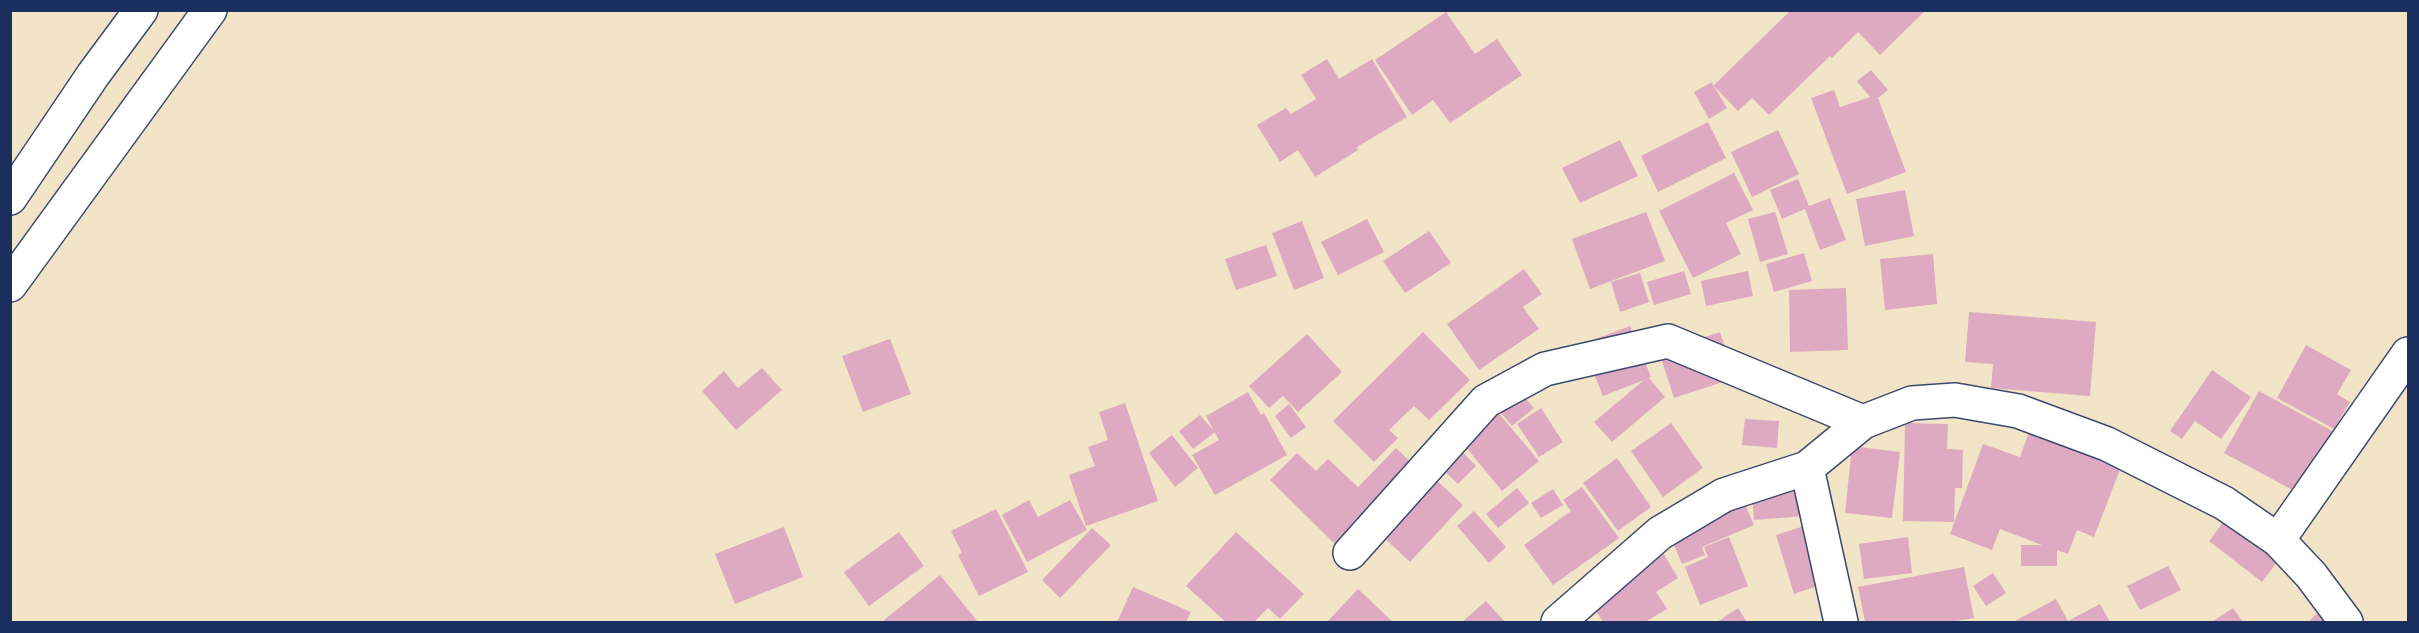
<!DOCTYPE html>
<html>
<head>
<meta charset="utf-8">
<style>
	body { margin:0 }
	#map { position:relative; width:2419px; height:633px; overflow:hidden; background:#f2e4c7; font-family:"IM FELL Great Primer",serif }
	canvas { display:block }
	.frame { position:absolute; inset:0; border:12px solid #1b2f5e; pointer-events:none }
</style>
</head>
<body>
<div id="map">
<canvas width="2419" height="633"></canvas>
<div class="frame"></div>
</div>
<script>
const ctx = document.querySelector('canvas').getContext('2d');
ctx.lineJoin = 'round';
function fill(path, color) { ctx.fillStyle = color; ctx.fill(path, 'evenodd'); }
const toPath = rows => new Path2D(rows.map(r => 'M' + r).join(''));
function stroke(path, color, width, dash) { ctx.strokeStyle = color; ctx.lineWidth = width; ctx.lineCap = dash ? 'butt' : 'round'; ctx.setLineDash(dash || []); ctx.stroke(path); }
const building = toPath([
	[1791,10,1926,10,1880,55,1858,32,1832,58,1830,56,1769,115,1752,98,1738,111,1714,86,1727,108,1709,119,1694,92,1712,82,1713,86],
	[1446,12,1475,54,1497,39,1522,75,1450,123,1433,100,1412,115,1375,60],
	[1327,59,1339,79,1372,59,1407,117,1357,147,1358,150,1315,177,1298,150,1280,162,1257,125,1286,108,1291,114,1316,99,1301,75],
	[1871,70,1888,90,1878,98,1906,172,1847,194,1811,98,1834,90,1840,107,1870,97,1857,81],
	[1708,122,1726,158,1658,192,1641,156],
	[1778,130,1799,174,1752,197,1731,152],
	[1620,140,1638,176,1580,203,1562,168],
	[1734,173,1753,210,1726,223,1741,254,1693,278,1659,211],
	[1798,179,1809,206,1830,198,1846,240,1820,250,1805,209,1782,219,1770,190],
	[1905,190,1914,236,1865,246,1856,199],
	[1646,212,1665,261,1590,289,1572,239],
	[1775,212,1788,254,1760,262,1748,219],
	[1367,219,1384,252,1338,275,1321,242],
	[1302,221,1324,278,1294,290,1272,233],
	[1429,231,1451,263,1405,293,1383,261],
	[1266,245,1277,276,1236,290,1225,259],
	[1804,253,1812,281,1774,292,1766,264],
	[1933,254,1937,304,1885,310,1880,259],
	[1524,269,1542,294,1523,307,1539,329,1479,370,1447,324],
	[1684,271,1691,294,1654,305,1647,282],
	[1748,271,1753,296,1706,306,1701,281],
	[1640,273,1649,302,1620,312,1611,282],
	[1846,288,1848,350,1790,352,1789,290],
	[1969,312,2096,322,2090,396,1991,388,1993,364,1965,362],
	[1630,326,1651,377,1649,378,1665,397,1612,442,1594,422,1644,380,1603,396,1582,344],
	[1423,332,1470,380,1429,420,1414,406,1389,430,1398,438,1374,462,1333,421],
	[1720,332,1735,378,1674,398,1659,352],
	[1307,334,1342,372,1298,412,1283,396,1269,408,1249,386],
	[890,339,911,394,863,412,842,356],
	[2306,345,2351,370,2337,394,2350,402,2334,429,2277,398],
	[762,368,782,390,736,430,702,391,724,371,738,388],
	[2212,370,2251,397,2221,439,2195,421,2182,439,2170,431],
	[1506,375,1534,408,1512,426,1485,394],
	[2259,391,2334,432,2300,494,2224,453],
	[1248,392,1261,415,1264,413,1287,455,1215,495,1192,455,1219,440,1206,416],
	[1125,403,1158,501,1086,526,1069,475,1095,466,1088,447,1108,440,1099,412],
	[1289,404,1306,427,1291,438,1275,416],
	[1541,408,1563,442,1539,457,1517,424],
	[1496,410,1539,461,1502,491,1460,440],
	[1200,415,1215,432,1193,449,1179,431],
	[1745,419,1779,421,1777,448,1742,445],
	[1671,423,1703,468,1663,497,1631,451],
	[1905,423,1948,424,1947,449,1963,450,1962,488,1955,488,1954,522,1903,521],
	[2030,429,2122,464,2094,537,2077,530,2068,554,2057,550,2057,566,2021,566,2021,545,2042,545,2000,529,1992,550,1950,534,1983,444,2020,457],
	[1172,435,1198,468,1175,487,1149,453],
	[1447,436,1476,466,1458,484,1428,455],
	[1852,446,1900,452,1892,518,1845,513],
	[1396,448,1419,470,1341,550,1270,480,1297,453,1316,471,1328,459,1358,487],
	[1617,458,1651,507,1618,531,1583,483],
	[1433,477,1463,505,1410,562,1380,534],
	[1582,487,1619,538,1553,585,1524,545,1571,511,1563,500],
	[1803,487,1805,516,1754,520,1752,490],
	[1517,488,1529,503,1498,528,1486,514],
	[1553,489,1563,505,1541,518,1531,503],
	[1740,493,1754,525,1702,547,1705,555,1682,564,1665,524],
	[1029,500,1038,517,1070,500,1087,530,1027,562,1002,515],
	[996,509,1028,572,979,596,958,555,962,553,951,531],
	[1474,511,1506,547,1489,563,1457,526],
	[2231,512,2284,553,2262,582,2209,541],
	[1820,521,1838,579,1794,594,1776,535],
	[784,527,803,577,735,604,715,554],
	[1092,528,1111,545,1060,598,1042,580],
	[899,532,924,566,869,606,844,572],
	[1236,532,1304,594,1280,619,1268,608,1254,622,1226,622,1186,586],
	[1729,537,1748,586,1700,605,1685,567,1708,557,1704,547],
	[1908,537,1912,573,1864,579,1859,544],
	[1662,551,1678,578,1656,592,1667,609,1645,622,1603,622,1587,597],
	[2168,566,2181,590,2140,610,2127,586],
	[1964,567,1974,618,1950,622,1865,622,1858,587],
	[1993,573,2006,593,1986,606,1973,586],
	[940,575,978,622,886,622,884,620],
	[1133,587,1191,612,1186,622,1117,622],
	[1358,589,1393,622,1327,622],
	[2056,599,2068,621,2100,604,2110,622,2013,622],
	[1486,601,1505,622,1462,622],
	[1738,608,1747,622,1717,622],
	[2233,608,2243,622,2214,622,2213,621],
	[2321,610,2332,622,2308,622]
]);
const street = toPath([
	[1807,468,1841,622],
	[2278,540,2408,354],
	[1350,553,1486,401,1545,369,1668,341,1863,422],
	[1558,622,1660,533,1724,495,1807,468,1863,422,1912,403,1955,400,2018,411,2107,444,2224,503,2278,540,2311,575,2346,622]
]);
const highway = toPath([
	[10,198,93,75,141,10],
	[10,285,210,10]
]);
fill(building, '#deaac2');
stroke(street, '#3b4a6e', 36);
stroke(highway, '#3b4a6e', 36);
stroke(street, '#fff', 33);
stroke(highway, '#fff', 33);
</script>
</body>
</html>
